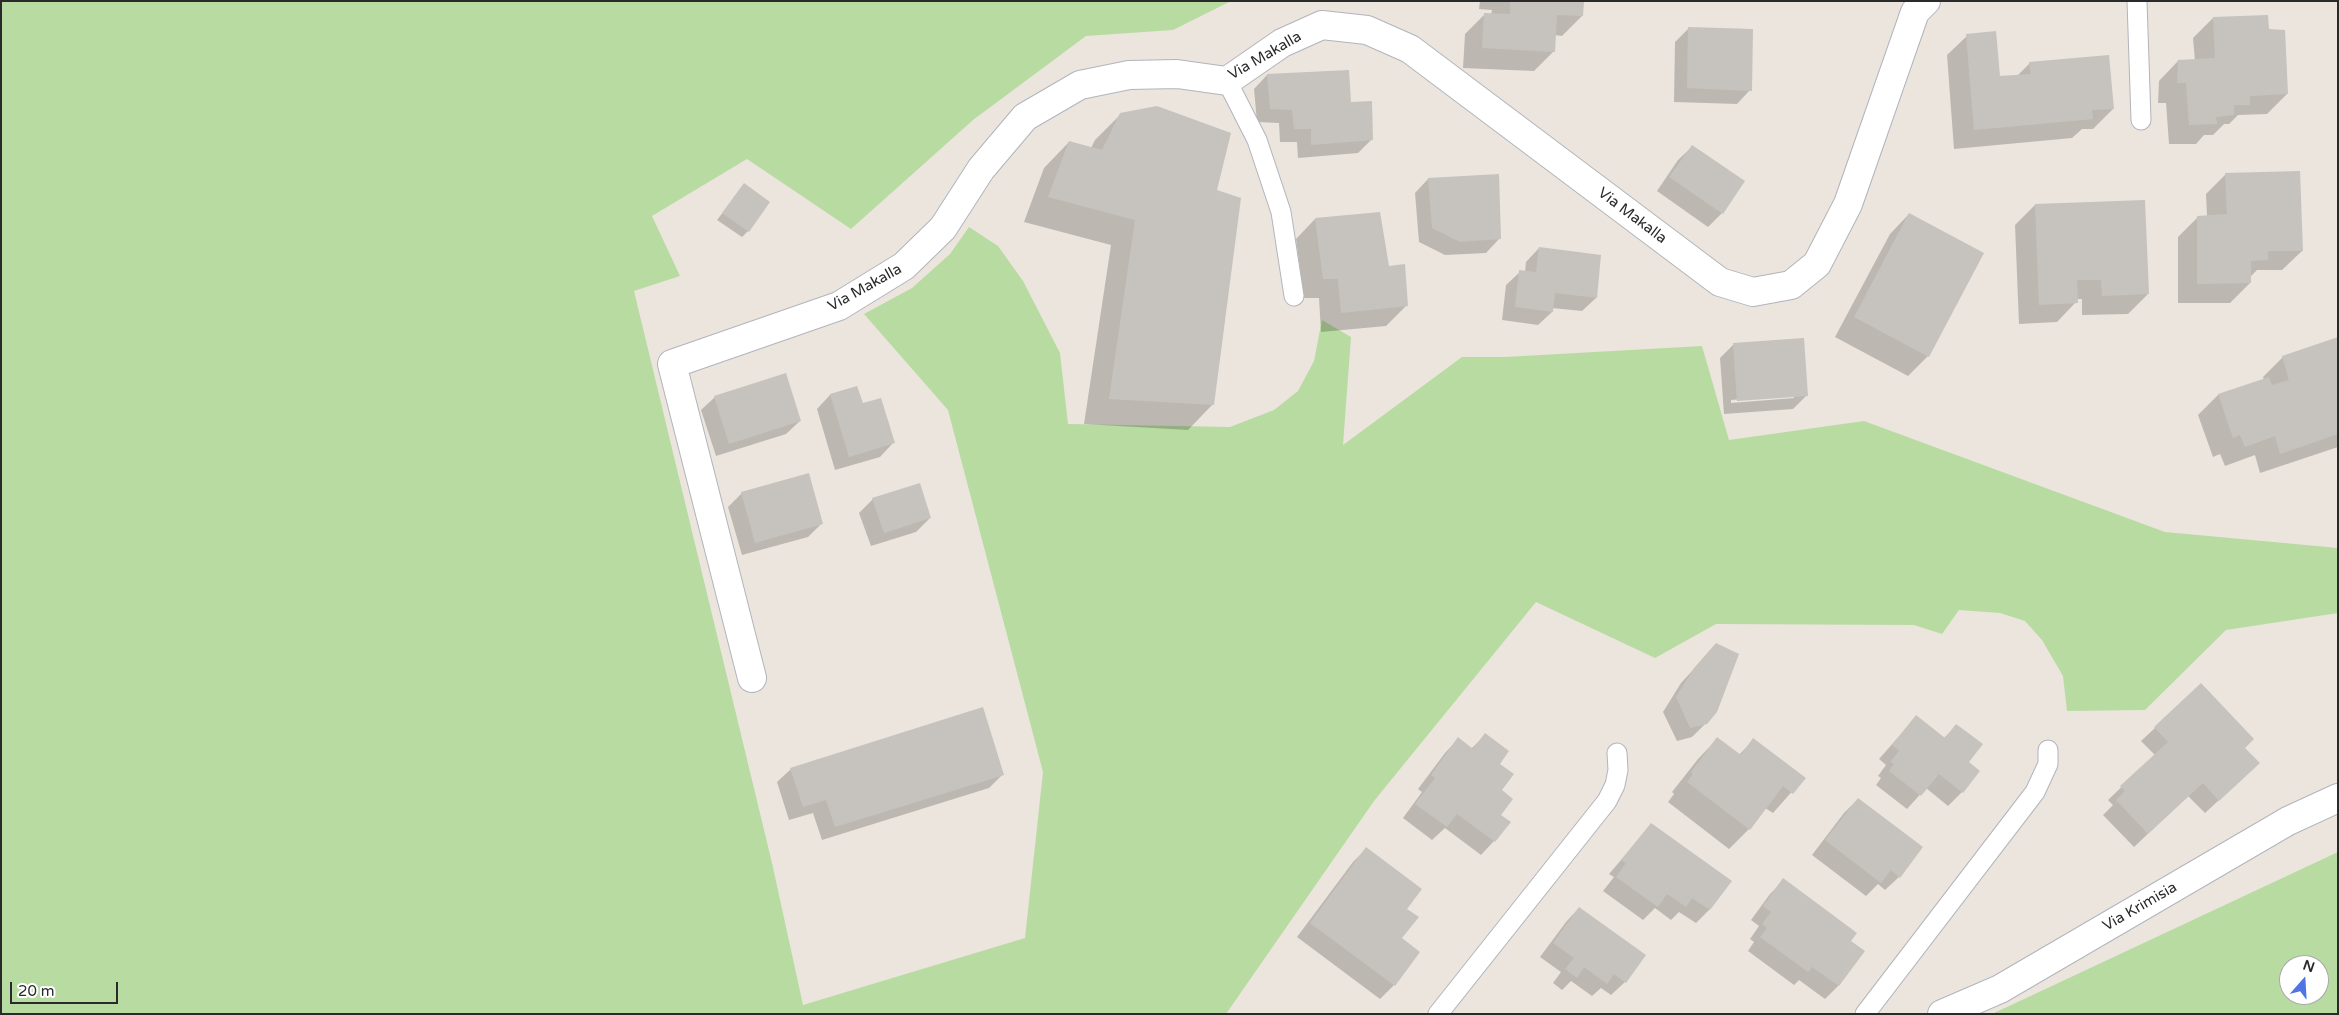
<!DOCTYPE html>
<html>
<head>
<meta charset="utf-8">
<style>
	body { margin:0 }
	#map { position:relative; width:2339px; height:1015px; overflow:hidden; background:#ebe5de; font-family:"Varela Round",sans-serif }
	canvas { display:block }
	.frame { position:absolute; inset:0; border:2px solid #2a2a2a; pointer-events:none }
	.north { position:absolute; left:2279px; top:955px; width:50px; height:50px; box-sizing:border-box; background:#fff; border:1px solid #aaa; border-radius:50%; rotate:19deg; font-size:14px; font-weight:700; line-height:20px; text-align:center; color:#2a2a2a }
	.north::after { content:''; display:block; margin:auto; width:18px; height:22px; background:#5174e4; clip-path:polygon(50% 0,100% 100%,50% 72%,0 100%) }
	.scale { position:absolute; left:10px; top:982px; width:108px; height:22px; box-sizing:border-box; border:2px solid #2a2a2a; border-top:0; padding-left:6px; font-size:15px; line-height:18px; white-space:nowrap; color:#2a2a2a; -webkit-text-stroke:4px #fff; paint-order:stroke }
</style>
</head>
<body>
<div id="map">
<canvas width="2339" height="1015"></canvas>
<div class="frame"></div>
<div class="north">N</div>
<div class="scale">20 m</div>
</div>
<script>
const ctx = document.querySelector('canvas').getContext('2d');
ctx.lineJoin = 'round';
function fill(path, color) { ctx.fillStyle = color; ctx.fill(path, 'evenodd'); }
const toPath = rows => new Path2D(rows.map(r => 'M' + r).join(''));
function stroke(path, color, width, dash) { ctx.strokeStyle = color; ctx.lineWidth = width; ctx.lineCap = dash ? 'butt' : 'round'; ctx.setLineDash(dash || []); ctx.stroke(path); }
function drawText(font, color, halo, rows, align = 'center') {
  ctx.font = font + ' "Varela Round",sans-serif'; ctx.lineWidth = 4; ctx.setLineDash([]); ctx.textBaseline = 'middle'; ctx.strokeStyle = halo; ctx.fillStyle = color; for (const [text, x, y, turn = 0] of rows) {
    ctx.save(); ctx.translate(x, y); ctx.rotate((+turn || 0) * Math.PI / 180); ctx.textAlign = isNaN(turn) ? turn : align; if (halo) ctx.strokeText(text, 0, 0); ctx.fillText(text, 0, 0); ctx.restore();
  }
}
const green = toPath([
	[1,1,1231,1,1173,30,1086,36,973,120,851,229,747,159,652,216,680,276,634,291,772,863,803,1005,1025,938,1043,772,948,410,864,314,912,288,950,254,969,227,998,246,1023,281,1060,353,1068,424,1230,427,1274,410,1298,391,1314,361,1322,320,1351,337,1343,445,1462,357,1505,357,1702,346,1729,440,1864,421,2165,532,2338,548,2338,613,2226,630,2145,710,2067,711,2063,676,2042,640,2025,621,2000,613,1959,610,1942,634,1914,625,1716,624,1655,658,1536,602,1374,801,1226,1014,1,1014],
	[2338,852,2338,1014,1992,1014],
	[2289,965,2319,965,2319,995,2289,995]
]);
const shadow = toPath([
	[1480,1,1583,1,1582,16,1562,36,1555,35,1554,51,1534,71,1463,68,1465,34,1485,14,1491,15,1492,10,1479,9],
	[2213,18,2268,31,2287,94,2267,114,2238,115,2229,124,2224,124,2213,135,2204,135,2196,144,2169,144,2166,103,2158,103,2159,81,2178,61,2195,61,2193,38],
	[1689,28,1750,90,1737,104,1674,102,1675,42],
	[1967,36,1999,77,2017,76,2030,63,2113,109,2093,129,2082,129,2072,138,1954,149,1947,55],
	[1267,75,1350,103,1372,139,1358,153,1298,158,1297,142,1280,142,1279,123,1257,122,1254,89],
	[1121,114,1216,190,1213,404,1188,430,1084,424,1111,245,1024,222,1044,168,1069,142,1091,148,1095,140],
	[1692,147,1743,182,1722,213,1708,227,1657,191,1678,160],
	[2226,174,2302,251,2282,270,2257,270,2250,277,2250,283,2230,303,2178,303,2178,237,2198,217,2207,216,2206,194],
	[1428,179,1499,239,1486,253,1445,255,1419,242,1415,193],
	[744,185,748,231,742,237,717,220],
	[2035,205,2148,294,2128,314,2082,315,2082,299,2076,299,2076,302,2057,322,2019,324,2015,225],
	[1909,214,1928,356,1908,376,1835,337,1890,234],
	[1315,219,1406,306,1386,326,1321,332,1319,298,1304,298,1296,239],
	[1539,248,1596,298,1582,311,1552,308,1552,312,1538,325,1502,320,1506,285,1520,272,1525,272,1526,262],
	[2338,338,2338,447,2260,473,2255,455,2225,466,2220,454,2213,457,2198,415,2218,395,2264,380,2263,377,2283,357],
	[1734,344,1807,395,1793,409,1724,414,1720,358],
	[1794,395,1794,398,1731,403,1731,400],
	[857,387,862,404,893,443,880,457,835,470,817,409,830,395],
	[715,397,800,421,786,434,716,456,701,410],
	[742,493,822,523,808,537,742,555,728,507],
	[873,499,930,518,916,532,871,546,859,513],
	[1716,645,1706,723,1692,737,1677,741,1663,712,1681,683],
	[1916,717,1943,739,1956,726,1967,762,1962,792,1948,806,1926,788,1907,809,1876,785,1881,778,1878,776,1886,765,1879,759],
	[2155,728,2243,748,2244,777,2205,813,2188,796,2134,847,2103,815,2113,805,2108,800,2155,755,2141,741],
	[1485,735,1501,791,1500,815,1494,841,1481,855,1445,828,1432,840,1403,818,1422,792,1418,789,1445,753,1458,739,1471,749],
	[1717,739,1739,755,1753,740,1804,778,1773,813,1765,808,1749,829,1729,849,1668,802,1674,794,1672,792,1698,759],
	[791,769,1003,774,989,788,822,840,813,813,789,820,777,782],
	[1858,799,1899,877,1885,890,1878,884,1866,896,1812,855,1844,813],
	[1652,824,1730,881,1709,910,1696,923,1679,912,1671,920,1655,908,1643,920,1603,891,1614,877,1609,874],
	[1366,849,1405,909,1401,939,1418,952,1394,985,1380,999,1297,937,1353,862],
	[1784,880,1849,941,1838,986,1825,999,1799,980,1794,985,1748,951,1754,942,1750,939,1759,926,1751,920,1770,894],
	[1579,908,1625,982,1611,995,1601,988,1592,996,1571,981,1562,990,1553,983,1561,972,1540,957,1566,922]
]);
const building = toPath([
	[1510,1,1584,1,1583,16,1557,15,1555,52,1482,48,1484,13,1510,14],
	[2268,15,2269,29,2285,30,2288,94,2250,96,2250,105,2234,105,2234,115,2216,117,2217,124,2189,125,2186,83,2177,83,2178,60,2215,58,2213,17],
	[1688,27,1753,29,1752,91,1687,88],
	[1996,31,2000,76,2031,74,2029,62,2109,55,2114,109,2092,110,2093,119,1974,130,1966,34],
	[1349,70,1351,102,1372,101,1373,140,1311,145,1311,129,1294,129,1292,110,1270,109,1267,74],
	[1157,106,1231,133,1217,190,1241,198,1214,405,1109,399,1135,220,1048,197,1069,141,1102,150,1120,113],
	[1692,145,1745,181,1723,214,1669,177],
	[2300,171,2303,251,2268,251,2268,260,2251,261,2251,283,2197,284,2197,216,2227,214,2225,173],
	[1499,174,1501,239,1460,242,1432,228,1428,178],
	[744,183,770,202,749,232,722,213],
	[2145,200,2149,294,2102,296,2101,280,2077,280,2078,303,2039,305,2035,204],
	[1380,212,1389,266,1405,264,1408,306,1341,313,1338,279,1323,279,1315,218],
	[1909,213,1984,253,1929,357,1854,317],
	[1539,247,1601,255,1597,298,1555,293,1553,312,1515,307,1519,270,1536,272],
	[2338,337,2338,434,2280,454,2275,436,2245,447,2240,435,2233,438,2218,394,2269,377,2272,385,2289,380,2282,356],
	[1804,338,1808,396,1737,401,1733,343],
	[786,373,801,421,729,444,714,396],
	[857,386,863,403,881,398,895,443,849,457,830,394],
	[809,473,823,524,755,543,741,492],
	[920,483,931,518,884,533,872,498],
	[1716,643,1739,654,1717,712,1707,724,1690,728,1676,697,1694,668],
	[2201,683,2254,739,2245,748,2260,763,2219,801,2203,783,2148,834,2116,800,2125,791,2120,786,2168,742,2154,727],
	[983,707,1004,775,835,827,826,800,803,807,790,768],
	[1916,715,1945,738,1956,724,1983,744,1969,762,1980,771,1963,793,1939,774,1921,796,1889,771,1894,764,1890,762,1899,751,1892,745],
	[1485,733,1509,751,1500,764,1514,774,1502,790,1513,799,1501,815,1511,822,1495,842,1457,814,1447,827,1415,804,1435,778,1431,775,1458,737,1473,749],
	[1717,737,1741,755,1753,738,1806,778,1793,794,1783,786,1750,830,1687,782,1693,774,1691,772],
	[1858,798,1923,847,1900,878,1891,870,1881,883,1825,840],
	[1651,823,1732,881,1710,910,1692,898,1686,907,1667,894,1658,907,1616,877,1626,863,1621,860],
	[1366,847,1422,889,1407,909,1419,917,1402,938,1420,952,1395,986,1310,923],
	[1783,878,1857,933,1851,941,1865,951,1839,986,1812,967,1808,972,1760,937,1767,928,1762,924,1771,912,1763,906],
	[1579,907,1646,955,1626,983,1614,974,1607,984,1584,967,1577,978,1565,969,1574,958,1553,943]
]);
const service = toPath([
	[2137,1,2141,120],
	[1227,81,1257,140,1281,212,1294,296],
	[1438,1014,1607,801,1615,785,1618,770,1617,753],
	[1865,1014,2035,792,2048,764,2048,750]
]);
const minor = toPath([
	[752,678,672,364,839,306,904,266,943,228,981,169,1025,117,1080,85,1129,75,1177,74,1227,81,1282,43,1322,25,1367,30,1410,49,1720,282,1753,292,1791,285,1817,264,1848,204,1915,12,1926,1],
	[1942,1014,2000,989,2288,821,2338,798]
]);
const streetNames = [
	["Via Makalla",1265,56,-30],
	["Via Makalla",1632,216,37],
	["Via Makalla",865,288,-29],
	["Via Krimisia",2140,907,-30]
];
fill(green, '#b8dba1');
fill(shadow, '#0003');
fill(building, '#c6c2bd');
stroke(service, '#b2b4bc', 21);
stroke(minor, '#b2b4bc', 30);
stroke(service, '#fff', 19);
stroke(minor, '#fff', 28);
drawText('15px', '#2a2a2a', '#fff', streetNames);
</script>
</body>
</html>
